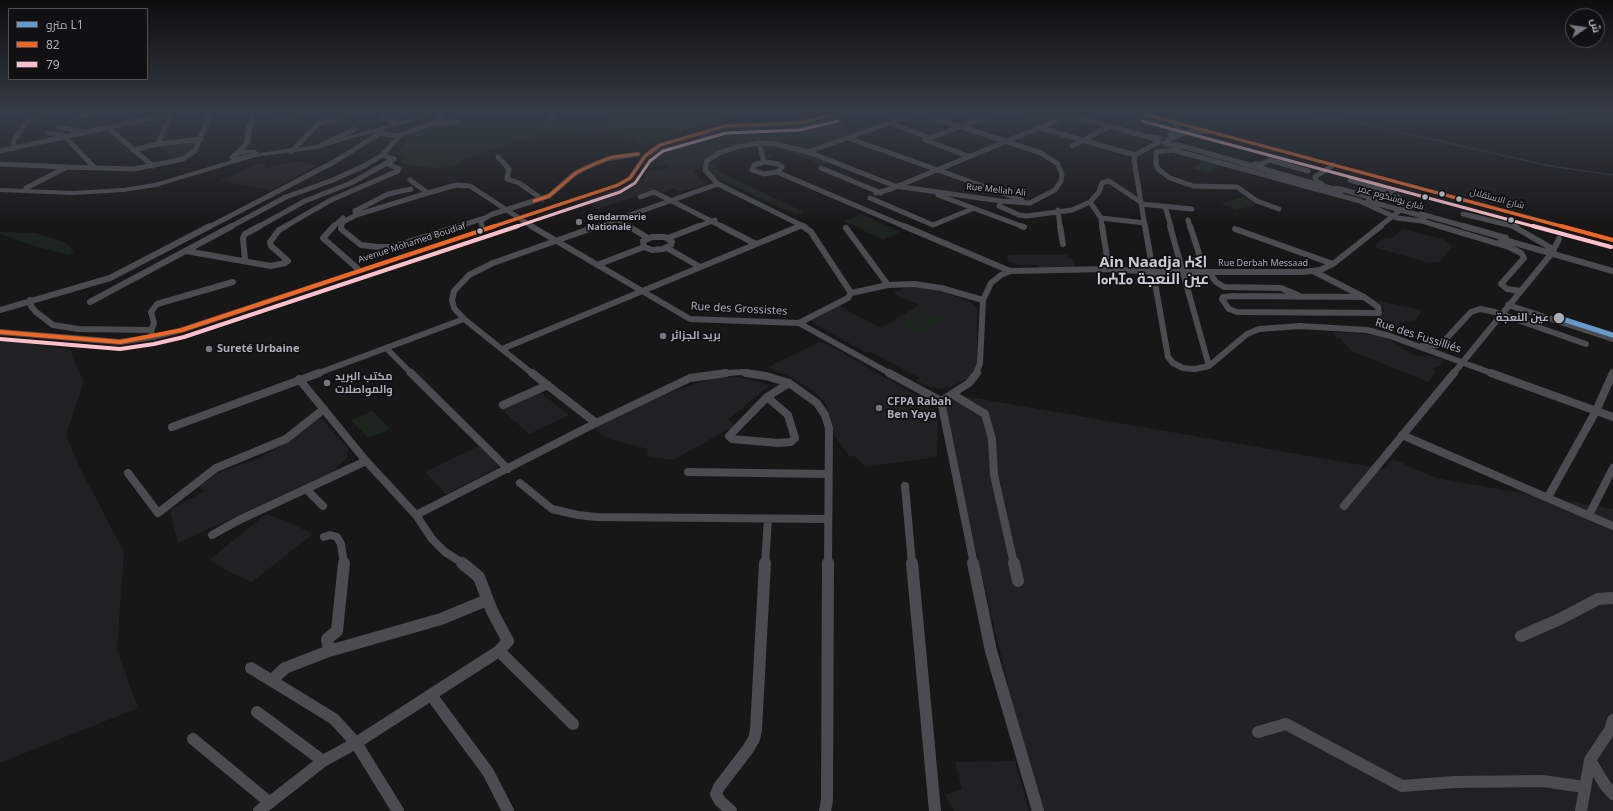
<!DOCTYPE html>
<html>
<head>
<meta charset="utf-8">
<style>
	body { margin:0 }
	#map { position:relative; width:1613px; height:811px; overflow:hidden; background:#171717; font-family:"Noto Sans",Cairo,sans-serif }
	canvas { display:block }
	.legend { position:absolute; left:8px; top:8px; width:140px; height:72px; box-sizing:border-box; background:#111113; border:1px solid #4d4f55; margin:0; padding:5px 7px; list-style:none; font-size:12px; color:#a8adb8 }
	.legend li { display:flex; align-items:center; gap:8px; height:20px }
	.legend b { width:20px; border:1px solid #4d4f55 }
	.north { position:absolute; left:1565px; top:8px; width:40px; height:40px; box-sizing:border-box; background:#111113; border:1px solid #4d4f55; border-radius:50%; rotate:77deg; font-size:11px; font-weight:700; line-height:16px; text-align:center; color:#a8adb8 }
	.north::after { content:''; display:block; margin:auto; width:14px; height:18px; background:#757880; clip-path:polygon(50% 0,100% 100%,50% 72%,0 100%) }
</style>
</head>
<body>
<div id="map">
<canvas width="1613" height="811"></canvas>
<ul class="legend">
<li><b style="height:5px;background:#659acd"></b>مترو L1</li>
<li><b style="height:5px;background:#f26522"></b>82</li>
<li><b style="height:5px;background:#ffc0cb"></b>79</li>
</ul>
<div class="north">ش</div>
</div>
<script>
const ctx = document.querySelector('canvas').getContext('2d');
ctx.lineJoin = 'round';
function fill(path, color) { ctx.fillStyle = color; ctx.fill(path, 'evenodd'); }
const toPath = rows => new Path2D(rows.map(r => 'M' + r).join(''));
function stroke(path, color, width, dash) { ctx.strokeStyle = color; ctx.lineWidth = width; ctx.lineCap = dash ? 'butt' : 'round'; ctx.setLineDash(dash || []); ctx.stroke(path); }
function drawText(font, color, halo, rows, align = 'center') {
  ctx.font = font + ' "Noto Sans",Cairo,"Noto Sans Tifinagh",sans-serif'; ctx.lineWidth = 3.5; ctx.setLineDash([]); ctx.textBaseline = 'middle'; ctx.strokeStyle = halo; ctx.fillStyle = color; for (const [text, x, y, turn = 0] of rows) {
    ctx.save(); ctx.translate(x, y); ctx.rotate((+turn || 0) * Math.PI / 180); ctx.textAlign = isNaN(turn) ? turn : align; if (halo) ctx.strokeText(text, 0, 0); ctx.fillText(text, 0, 0); ctx.restore();
  }
}
const built = toPath([
	[1013,114,1059,114,1061,116,1047,122,1038,119,1033,121],
	[840,115,850,135,814,148,802,148,752,139,753,142,723,148,707,160,700,169,692,170,705,184,681,192,673,188,662,192,657,190,598,209,583,201,645,179,645,172,668,168,666,164,641,170,651,152,665,145,725,128,805,124],
	[197,140,193,150,189,154,176,159,159,145],
	[300,161,317,166,271,190,220,181,258,164,263,163,267,168],
	[1403,229,1443,239,1453,246,1439,262,1429,263,1374,247,1384,237,1390,239],
	[1011,255,1067,255,1069,258,1073,259,1076,268,1039,268,1038,265,1018,265,1009,262,1007,256],
	[905,287,927,288,944,292,970,302,977,308,977,361,974,370,968,378,953,386,943,389,930,387,916,381,920,378,871,352,867,353,813,323,813,320,839,306,881,328,919,305,893,293],
	[1369,299,1422,310,1416,320,1399,323,1400,324,1395,328,1380,323,1375,316,1381,316,1384,310,1377,302],
	[1332,332,1357,333,1382,337,1393,342,1416,356,1428,355,1442,360,1444,362,1440,364,1443,366,1433,368,1436,371,1429,382,1351,351,1341,339,1337,338],
	[0,338,71,350,73,359,84,381,66,435,79,466,124,552,117,650,138,708,0,763],
	[820,342,829,345,921,398,937,413,938,427,937,457,865,467,855,456,850,457,833,434,831,418,825,403,812,390,790,377,768,367],
	[719,376,739,377,770,385,728,420,736,425,673,460,647,456,648,449,605,438,593,427,674,391],
	[538,391,569,415,529,434,502,410],
	[952,394,1384,469,1393,459,1436,478,1613,509,1613,811,1039,811,1034,796,941,401],
	[317,419,323,420,348,449,347,458,332,472,178,543,170,510,205,491,198,487,218,473,257,459,281,446],
	[479,446,499,467,446,494,425,472],
	[266,514,287,521,313,534,252,582,231,573,209,560],
	[1015,761,1029,811,954,811,945,795,962,789,955,762]
]);
const green = toPath([
	[615,114,724,114,727,115,714,119,717,121,713,122,642,146,637,144,640,142,633,138,602,133,539,136,512,142,512,144,466,158,459,163,441,169,404,164,400,160,404,157,396,154,412,134,443,124,610,121],
	[1554,114,1613,114,1613,122,1597,122,1567,119],
	[769,145,795,150,829,162,822,165,791,152,777,149,766,152,775,157,767,158,763,146],
	[724,153,726,153,716,163,716,167,721,173,804,212,796,215,715,177,707,169,708,164,715,162],
	[1206,161,1222,165,1208,173,1192,168],
	[1244,197,1259,204,1236,210,1221,203],
	[862,214,900,232,883,240,844,221],
	[0,232,36,233,64,242,74,251,70,255,38,247,0,234],
	[919,310,943,320,919,332,897,322],
	[372,411,390,429,368,438,351,420]
]);
const stream = toPath([
	[1292,114,1355,122,1550,166,1613,175]
]);
const minorFar3 = toPath([
	[389,114,383,117,395,123],
	[1066,114,1145,136],
	[76,116,93,114],
	[276,119,305,114],
	[550,119,555,114],
	[437,123,457,122],
	[890,123,930,138],
	[58,127,81,132],
	[108,128,153,166],
	[1040,128,1135,155],
	[48,133,64,135],
	[1170,135,1178,129,1174,122],
	[397,136,438,122,443,114],
	[66,138,95,168],
	[848,138,1022,200],
	[1157,140,1145,136,1159,138],
	[1168,140,1187,132,1207,131],
	[759,143,764,162],
	[1164,143,1180,147],
	[158,144,171,114],
	[1175,144,1341,191],
	[322,145,355,129],
	[1072,146,1110,126],
	[14,147,14,140,26,123,42,114],
	[133,150,158,144,201,139],
	[0,151,169,114],
	[291,152,318,124,351,114],
	[808,152,915,114],
	[968,156,925,140,994,114],
	[498,157,509,169,507,179,519,183,542,199],
	[764,162,778,164,782,167,777,172,764,174,752,170,754,165,764,162],
	[0,164,67,167],
	[1254,164,1262,164,1270,160,1308,171],
	[821,168,881,193],
	[777,172,906,227],
	[410,180,428,193,456,185,470,186,533,227],
	[1350,180,1394,193,1407,205,1379,227],
	[1322,184,1317,182,1315,177,1333,165],
	[26,188,67,167,134,169,183,159,195,151,210,114],
	[1337,188,1376,199],
	[876,193,891,189,1070,115],
	[938,195,1024,227],
	[640,197,654,192,723,227],
	[870,198,933,225,972,209],
	[1001,201,999,206,1019,215,1027,216,1072,210,1090,202,1099,192,1102,183,1109,181,1139,201],
	[1368,201,1426,217],
	[1090,202,1101,218,1102,227],
	[1141,204,1192,209],
	[1165,206,1171,227],
	[1279,209,1257,201,1237,187,1193,186,1170,178,1158,169,1156,164,1156,152,1173,150,1360,201,1397,218,1422,221,1442,227],
	[1058,210,1060,227],
	[355,211,388,194,411,189],
	[1421,214,1467,227],
	[1463,214,1517,227],
	[1101,218,1145,223],
	[618,220,630,227],
	[1188,220,1190,227],
	[209,227,334,162,382,132],
	[230,227,286,197,333,180,366,165,382,155,397,139,397,136,377,132],
	[258,227,305,201,351,183,394,159,382,155],
	[284,227,331,200,398,171,399,169,388,164],
	[333,227,343,218],
	[341,227,343,222,356,215,428,193],
	[456,227,485,218],
	[482,227,481,221,490,215,549,196,573,175,585,168,607,159,638,154],
	[596,227,718,184],
	[697,227,715,220],
	[797,227,802,225],
	[805,227,718,184,705,170,707,161,719,153,737,147,759,143,775,144,808,152,895,186,1001,201,1030,203,1055,190,1061,181,1062,175,1058,164,1041,153,922,114],
	[1145,227,1134,160,1135,155,1159,142]
]);
const minorFar2 = toPath([
	[334,226,323,238,357,268],
	[341,226,341,229,361,245,378,247,392,247,459,226],
	[531,226,690,319,799,323,891,374],
	[628,226,648,238],
	[721,226,756,244],
	[904,226,1010,271],
	[1021,226,1024,227],
	[1060,226,1063,244],
	[1102,226,1109,269],
	[1145,226,1168,357,1173,363,1183,368,1195,369,1209,366,1247,334,1259,329,1300,326,1367,330,1390,336,1494,374],
	[1170,226,1209,366],
	[1190,226,1205,272],
	[1439,226,1509,247,1521,253,1524,258,1501,284,1507,289,1520,291],
	[1463,226,1506,238],
	[1513,226,1551,248],
	[846,228,888,285],
	[1235,229,1333,264],
	[652,237,665,237,672,242,671,245,663,249,652,250,644,247,643,241,652,237],
	[668,238,699,226],
	[1501,239,1613,271],
	[667,248,700,267],
	[186,251,271,266,285,263,288,261,271,246,270,242,279,230,286,226],
	[245,260,243,238,245,234,260,226],
	[597,265,644,247],
	[1313,271,1364,297],
	[1209,272,1216,282,1224,287,1281,288,1298,295],
	[851,293,888,285,914,284,941,288,983,300],
	[1233,296,1364,297,1378,307,1379,313,1237,312,1229,309,1222,299,1223,297,1233,296],
	[30,300,31,306,36,312,53,325,78,329,148,330,151,331,153,337],
	[90,302,232,226],
	[1508,305,1613,339],
	[0,310,110,278,210,226],
	[799,323,848,298,851,293,811,232,803,226],
	[151,331,154,323,151,312,157,304,233,282],
	[1422,346,1438,345,1444,341,1471,312,1480,309,1495,312,1586,344],
	[386,348,412,374],
	[502,349,800,226],
	[316,374,464,319],
	[533,374,464,319,454,308,452,300,454,291,469,275,493,263,598,226],
	[714,374,742,372,752,374],
	[976,374,980,363,983,300,991,283,1001,275,1010,271,1109,269,1154,272,1302,272,1320,270,1333,264,1381,226],
	[1453,374,1552,253,1559,239]
]);
const minorFar1 = toPath([
	[411,373,508,469],
	[532,373,596,423],
	[746,373,766,376,789,383,817,403,825,415,829,428,828,564],
	[889,373,941,401],
	[1491,373,1613,417],
	[299,379,366,461,416,515,432,539,445,552,464,564],
	[952,394,985,414,992,439,994,475,1014,564],
	[767,397,788,415,795,438,791,442,778,443,732,439,729,436,767,397],
	[767,397,789,383],
	[941,401,969,383,977,373],
	[941,401,974,564],
	[503,405,548,385],
	[172,427,319,373],
	[1402,435,1613,526],
	[688,472,827,474],
	[128,473,158,513,216,468,286,439,324,409],
	[520,483,552,509,578,515,596,517,828,519],
	[905,486,912,564],
	[306,489,323,506],
	[1548,497,1596,411,1613,373],
	[1344,506,1454,373],
	[416,515,596,423,690,378,726,373],
	[1589,515,1613,468],
	[212,535,239,520,366,461],
	[324,537,330,535,337,537,341,544,344,564],
	[765,564,768,519]
]);
const minor = toPath([
	[912,563,935,811],
	[973,563,991,651,1038,811],
	[1014,563,1018,581],
	[1521,636,1560,619,1598,599,1613,598],
	[329,651,327,639,337,631,344,563],
	[499,651,573,724],
	[251,668,334,719,356,743,398,811],
	[272,680,285,668,329,651,441,619,487,600],
	[431,695,488,772,508,811],
	[257,712,323,761],
	[1613,720,1610,730,1590,760,1605,785,1613,794],
	[1258,732,1286,724,1402,786,1454,782,1543,781,1584,787],
	[193,739,269,802],
	[259,811,323,761,356,743,499,651,508,641,492,611,479,577,462,563],
	[731,811,720,801,716,794,719,787,748,749,754,739,756,730,765,563],
	[825,811,827,800,828,563],
	[1581,811,1590,760]
]);
const major = toPath([
	[251,114,257,114,252,128,250,143,244,150,255,150,259,153,316,145,428,114,436,114,316,149,255,157,156,187,123,192,73,195,0,192,0,188,73,191,123,188,155,183,232,160,229,157,244,143,246,128,251,114],
	[249,153,252,153,236,157,240,155,249,153],
	[831,114,839,114,798,125,725,128,662,146,647,157,632,179,620,186,185,332,153,340,120,345,0,335,0,329,120,339,153,334,179,328,616,184,628,177,643,155,658,144,725,124,798,121,831,114],
	[1141,114,1149,114,1613,238,1613,242,1141,114]
]);
const bus1Far1 = toPath([
	[1144,114,1564,227],
	[534,201,549,196,577,172,599,162,613,157,638,154],
	[492,227,618,185,630,178,645,156,660,145,725,126,798,123,836,114]
]);
const bus1 = toPath([
	[1561,226,1613,240],
	[0,332,120,342,182,330,495,226]
]);
const bus2Far1 = toPath([
	[1142,121,1536,227],
	[515,227,620,192,635,183,650,161,663,151,726,133,799,130,838,121]
]);
const bus2 = toPath([
	[1533,226,1611,247],
	[0,339,120,349,154,344,184,337,518,226]
]);
const metro1 = toPath([
	[1559,318,1613,335]
]);
const markers = [
	[1442,194,3.5,"#a8adb8"],
	[1425,197,3.5,"#a8adb8"],
	[1459,199,3.5,"#a8adb8"],
	[1511,220,3.5,"#a8adb8"],
	[579,222,4,"#757880"],
	[480,231,3.5,"#a8adb8"],
	[1559,318,6,"#a8adb8"],
	[663,336,4,"#757880"],
	[209,349,4,"#757880"],
	[327,383,4,"#757880"],
	[879,408,4,"#757880"]
];
const farStreetnames = [
	["Rue Mellah Ali",996,190,6],
	["شارع بوشكوم عمر",1391,198,16],
	["شارع الاستقلال",1497,199,15],
	["Avenue Mohamed Boudiaf",412,243,-18],
	["Rue Derbah Messaad",1263,263]
];
const farPoinames = [
	["Gendarmerie",587,217],
	["Nationale",587,227]
];
const streetNames = [
	["Rue des Grossistes",739,309,3],
	["Rue des Fussilliés",1418,336,18]
];
const stopNames = [
	["عين النعجة",1549,318]
];
const poiNames = [
	["بريد الجزائر",671,336],
	["Sureté Urbaine",217,349],
	["مكتب البريد",335,377],
	["والمواصلات",335,390],
	["CFPA Rabah",887,402],
	["Ben Yaya",887,415]
];
const districtNames = [
	["Ain Naadja ⵄⵉⵏ",1153,263],
	["ⵏⴰⵄⵊⴰ عين النعجة",1153,280]
];
fill(built, '#212123');
fill(green, '#1d241e');
stroke(stream, '#2a3239', 1.5);
stroke(minorFar3, '#4b4c50', 5);
stroke(minorFar2, '#4b4c50', 6);
stroke(minorFar1, '#4b4c50', 8);
stroke(minor, '#4b4c50', 12);
fill(major, '#4d4f52');
stroke(bus1Far1, '#f26522', 3);
stroke(bus1, '#f26522', 4);
stroke(bus2Far1, '#ffc0cb', 3);
stroke(bus2, '#ffc0cb', 4);
stroke(metro1, '#659acd', 5);
const sky = ctx.createLinearGradient(0, 0, 0, 227);
sky.addColorStop(0, '#0d0d0d');
sky.addColorStop(0.5, '#363c47');
sky.addColorStop(1, '#363c4700');
ctx.fillStyle = sky;
ctx.fillRect(0, 0, 1613, 227);
for (const [x, y, r, color] of markers) { const dot = new Path2D(); dot.arc(x, y, r, 0, 2 * Math.PI); ctx.fillStyle = color; ctx.fill(dot); stroke(dot, '#111113', 1.5); }
drawText('9px', '#a8adb8', '#111113', farStreetnames);
drawText('bold 9px', '#a8adb8', '#111113', farPoinames, 'left');
drawText('11px', '#a8adb8', '#111113', streetNames);
drawText('bold 11px', '#a8adb8', '#111113', stopNames, 'right');
drawText('bold 11px', '#a8adb8', '#111113', poiNames, 'left');
drawText('bold 15px', '#c9ccd4', '#111113', districtNames);
</script>
</body>
</html>
